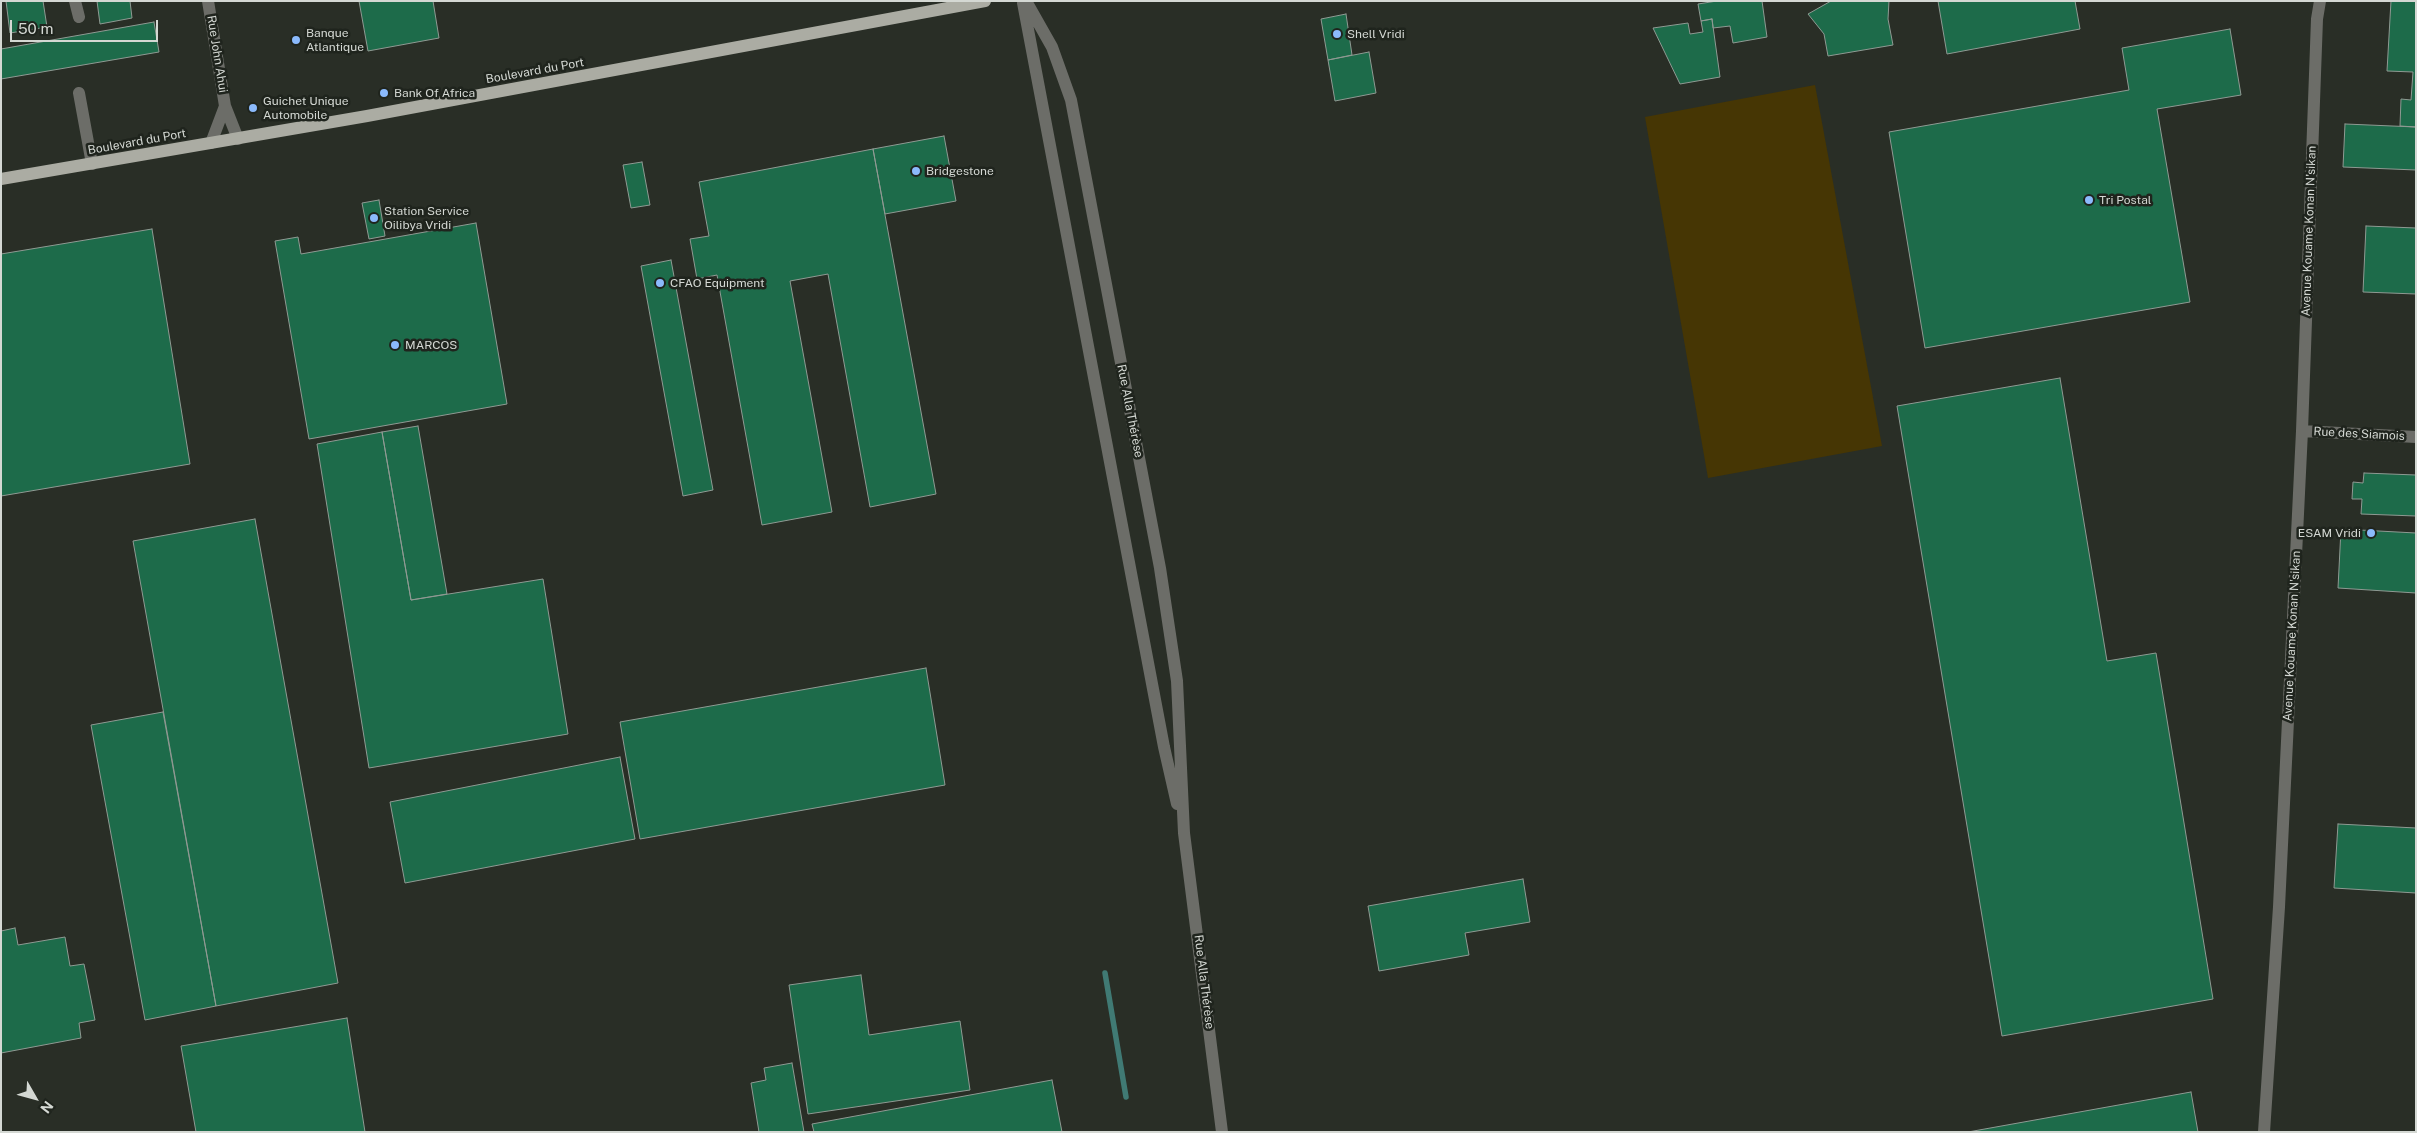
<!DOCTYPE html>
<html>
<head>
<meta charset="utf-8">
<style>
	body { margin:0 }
	#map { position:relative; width:2417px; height:1133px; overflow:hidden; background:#292e26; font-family:"Public Sans",sans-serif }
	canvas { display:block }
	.frame { position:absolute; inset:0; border:2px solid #d4d8d3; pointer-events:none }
	.north { position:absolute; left:10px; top:1073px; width:50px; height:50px; -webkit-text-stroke:4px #1f241d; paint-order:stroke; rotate:128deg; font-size:14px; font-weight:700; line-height:20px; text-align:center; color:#d4d8d3 }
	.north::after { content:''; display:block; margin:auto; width:18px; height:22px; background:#d4d8d3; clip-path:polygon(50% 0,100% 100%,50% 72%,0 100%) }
	.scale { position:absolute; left:10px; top:20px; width:148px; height:22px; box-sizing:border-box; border:2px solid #d4d8d3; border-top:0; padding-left:6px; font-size:15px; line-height:18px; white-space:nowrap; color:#d4d8d3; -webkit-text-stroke:4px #1f241d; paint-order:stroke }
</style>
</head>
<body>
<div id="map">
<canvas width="2417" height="1133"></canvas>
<div class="frame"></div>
<div class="north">N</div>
<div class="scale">50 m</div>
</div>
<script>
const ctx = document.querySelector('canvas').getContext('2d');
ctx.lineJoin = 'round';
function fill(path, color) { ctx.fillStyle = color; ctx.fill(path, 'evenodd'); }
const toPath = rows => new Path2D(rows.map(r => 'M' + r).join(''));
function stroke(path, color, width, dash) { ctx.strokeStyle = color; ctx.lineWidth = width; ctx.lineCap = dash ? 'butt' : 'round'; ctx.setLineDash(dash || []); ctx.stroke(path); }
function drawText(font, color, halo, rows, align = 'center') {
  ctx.font = font + ' "Public Sans",sans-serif'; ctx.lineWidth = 5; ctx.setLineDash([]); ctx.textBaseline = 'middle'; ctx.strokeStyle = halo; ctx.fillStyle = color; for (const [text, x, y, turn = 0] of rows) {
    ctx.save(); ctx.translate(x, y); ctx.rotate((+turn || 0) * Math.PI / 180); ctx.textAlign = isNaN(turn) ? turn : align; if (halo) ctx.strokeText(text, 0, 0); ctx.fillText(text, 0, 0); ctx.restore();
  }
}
const green = toPath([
	[1815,85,1882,446,1708,478,1645,117]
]);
const stream = toPath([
	[1105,973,1126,1097]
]);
const building = toPath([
	[6,1,43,1,47,27,10,33,6,1],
	[97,1,130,1,132,18,100,24,97,1],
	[359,1,433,1,439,38,368,51,359,1],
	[1717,1,1762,1,1767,37,1733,43,1730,26,1713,28,1712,19,1701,21,1698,4,1717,1],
	[1889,1,1888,19,1893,45,1828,56,1824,34,1808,14,1831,1,1889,1],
	[1938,1,2075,1,2080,29,1947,54,1938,1],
	[2391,1,2416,1,2416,127,2400,126,2401,99,2411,100,2413,72,2387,71,2391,1],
	[1346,14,1352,55,1328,60,1321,19,1346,14],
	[1712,19,1720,77,1680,84,1653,28,1688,23,1690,34,1703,32,1701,21,1712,19],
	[154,22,159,52,1,79,1,49,154,22],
	[2230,29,2241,95,2157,109,2190,302,1925,348,1889,132,2129,90,2122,48,2230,29],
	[1369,52,1376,93,1335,101,1328,60,1369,52],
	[2345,124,2416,127,2416,170,2343,167,2345,124],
	[944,136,956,201,885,214,873,149,944,136],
	[873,149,936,494,870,507,828,274,790,281,832,512,762,525,717,275,697,279,690,239,709,236,699,182,873,149],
	[642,162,650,205,631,208,623,165,642,162],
	[379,200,385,236,369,239,362,203,379,200],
	[476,223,507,404,309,439,275,241,298,237,301,254,476,223],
	[2366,226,2416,228,2416,294,2363,292,2366,226],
	[152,229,190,464,1,496,1,254,152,229],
	[671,260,713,490,683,496,641,266,671,260],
	[2060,378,2107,661,2156,653,2213,999,2002,1036,1897,406,2060,378],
	[418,426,447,594,411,600,382,432,418,426],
	[382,432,411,600,543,579,568,734,369,768,317,444,382,432],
	[2364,473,2416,475,2416,516,2361,514,2362,499,2352,499,2353,482,2363,483,2364,473],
	[255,519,338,983,216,1006,133,541,255,519],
	[2341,529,2416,533,2416,593,2338,588,2341,529],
	[926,668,945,785,640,839,620,722,926,668],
	[163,712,216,1006,145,1020,91,725,163,712],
	[620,757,635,839,405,883,390,802,620,757],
	[2338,824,2416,828,2416,893,2334,888,2338,824],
	[1523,879,1530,922,1465,933,1469,955,1379,971,1368,906,1523,879],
	[15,928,18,945,65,937,70,966,84,964,95,1020,79,1023,81,1038,1,1053,1,931,15,928],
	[861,975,869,1035,960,1021,970,1090,808,1114,789,985,861,975],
	[347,1018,365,1132,196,1132,181,1046,347,1018],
	[792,1063,804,1132,759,1132,751,1083,766,1080,764,1068,792,1063],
	[1052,1080,1062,1132,814,1132,812,1124,1052,1080],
	[2191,1092,2198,1132,1968,1132,2191,1092]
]);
const minor = toPath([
	[75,1,79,17],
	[208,1,225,106,238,139],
	[1026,1,1052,47,1071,100,1160,568,1177,681,1184,833,1222,1132],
	[1023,3,1164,747,1177,804],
	[79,93,92,164],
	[211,143,225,106],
	[2302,431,2416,437],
	[2264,1132,2279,907,2302,431,2317,19,2320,1]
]);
const major = toPath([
	[1,179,367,116,985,1]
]);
const markers = [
	[1337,34,5,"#8bbafc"],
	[296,40,5,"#8bbafc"],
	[384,93,5,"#8bbafc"],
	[253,108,5,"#8bbafc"],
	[916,171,5,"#8bbafc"],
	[2089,200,5,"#8bbafc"],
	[374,218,5,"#8bbafc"],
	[660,283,5,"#8bbafc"],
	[395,345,5,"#8bbafc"],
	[2371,533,5,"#8bbafc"]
];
const poiNames = [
	["Banque",306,33],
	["Atlantique",306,47],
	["Shell Vridi",1347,34],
	["Bank Of Africa",394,93],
	["Guichet Unique",263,101],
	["Automobile",263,115],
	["Bridgestone",926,171],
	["Tri Postal",2099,200],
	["Station Service",384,211],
	["Oilibya Vridi",384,225],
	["CFAO Equipment",670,283],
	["MARCOS",405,345],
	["ESAM Vridi",2361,533,"right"]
];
const streetNames = [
	["Rue John Ahui",217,54,81],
	["Boulevard du Port",535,71,-10],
	["Boulevard du Port",137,142,-10],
	["Avenue Kouame Konan N'sikan",2309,231,-88],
	["Rue Alla Thérèse",1130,411,79],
	["Rue des Siamois",2359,434,3],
	["Avenue Kouame Konan N'sikan",2292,636,-87],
	["Rue Alla Thérèse",1204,982,83]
];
fill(green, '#463604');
stroke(stream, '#407a74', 5.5);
fill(building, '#1d6b4a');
stroke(building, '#8f9a93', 1);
stroke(minor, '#6c6d68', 12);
stroke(major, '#abaca3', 12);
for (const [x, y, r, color] of markers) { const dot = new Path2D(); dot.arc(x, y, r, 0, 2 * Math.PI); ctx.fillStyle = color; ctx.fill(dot); stroke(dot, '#1f241d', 2); }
drawText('12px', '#d4d8d3', '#1f241d', poiNames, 'left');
drawText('12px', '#d4d8d3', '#1f241d', streetNames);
</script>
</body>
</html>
